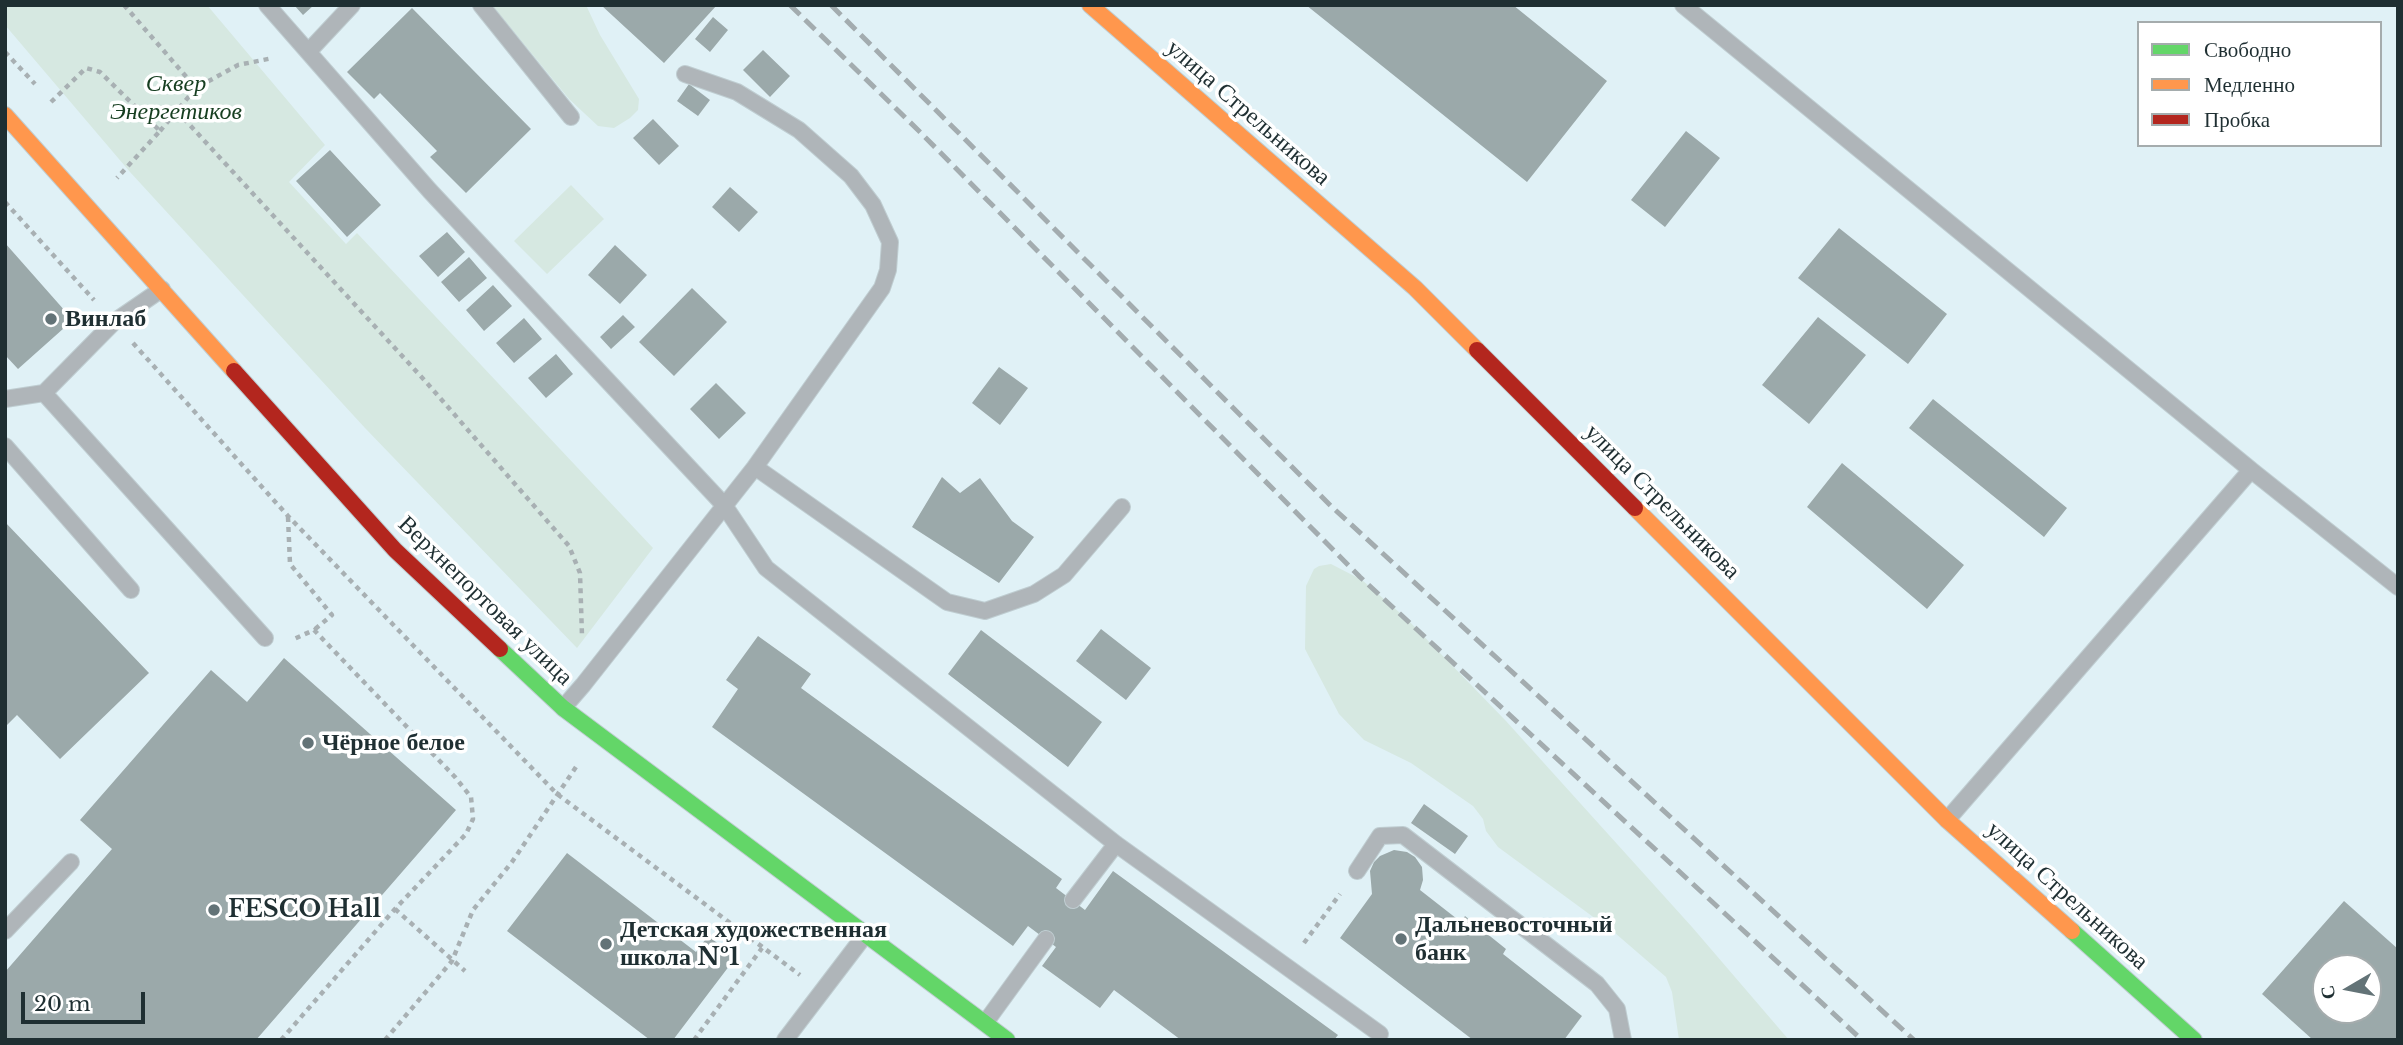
<!DOCTYPE html>
<html>
<head>
<meta charset="utf-8">
<style>
	body { margin:0 }
	#map { position:relative; width:2403px; height:1045px; overflow:hidden; background:#e0f1f6; font-family:"Libre Baskerville",serif }
	canvas { display:block }
	.frame { position:absolute; inset:0; border:7px solid #1f2f32; pointer-events:none }
	.legend { position:absolute; left:2137px; top:21px; width:245px; height:126px; box-sizing:border-box; background:#fff; border:2px solid #a5acad; margin:0; padding:9px 12px; list-style:none; font-size:21px; color:#1f2f32 }
	.legend li { display:flex; align-items:center; gap:14px; height:35px }
	.legend b { width:35px; border:2px solid #a5acad }
	.north { position:absolute; left:2312px; top:954px; width:70px; height:70px; box-sizing:border-box; background:#fff; border:2px solid #a5acad; border-radius:50%; rotate:260deg; font-size:19px; font-weight:700; line-height:28px; text-align:center; color:#1f2f32 }
	.north::after { content:''; display:block; margin:auto; width:24px; height:32px; background:#637377; clip-path:polygon(50% 0,100% 100%,50% 72%,0 100%) }
	.scale { position:absolute; left:21px; top:992px; width:124px; height:32px; box-sizing:border-box; border:4px solid #1f2f32; border-top:0; padding-left:9px; font-size:21px; line-height:24px; white-space:nowrap; color:#1f2f32; -webkit-text-stroke:5px #fff; paint-order:stroke }
</style>
</head>
<body>
<div id="map">
<canvas width="2403" height="1045"></canvas>
<div class="frame"></div>
<ul class="legend">
<li><b style="height:9px;background:#63d668"></b>Свободно</li>
<li><b style="height:9px;background:#ff974d"></b>Медленно</li>
<li><b style="height:9px;background:#b3261e"></b>Пробка</li>
</ul>
<div class="north">С</div>
<div class="scale">20 m</div>
</div>
<script>
const ctx = document.querySelector('canvas').getContext('2d');
ctx.lineJoin = 'round';
function fill(path, color) { ctx.fillStyle = color; ctx.fill(path, 'evenodd'); }
const toPath = rows => new Path2D(rows.map(r => 'M' + r).join(''));
function stroke(path, color, width, dash) { ctx.strokeStyle = color; ctx.lineWidth = width; ctx.lineCap = dash ? 'butt' : 'round'; ctx.setLineDash(dash || []); ctx.stroke(path); }
function drawText(font, color, halo, rows, align = 'center') {
  ctx.font = font + ' "Libre Baskerville",serif'; ctx.lineWidth = 7; ctx.setLineDash([]); ctx.textBaseline = 'middle'; ctx.strokeStyle = halo; ctx.fillStyle = color; for (const [text, x, y, turn = 0] of rows) {
    ctx.save(); ctx.translate(x, y); ctx.rotate((+turn || 0) * Math.PI / 180); ctx.textAlign = isNaN(turn) ? turn : align; if (halo) ctx.strokeText(text, 0, 0); ctx.fillText(text, 0, 0); ctx.restore();
  }
}
const green = toPath([
	[5,5,207,5,325,145,289,182,346,244,357,233,653,548,577,648,365,428,130,172,5,25],
	[492,5,586,5,600,35,639,99,638,110,630,118,614,128,598,126,569,99],
	[571,185,604,219,547,274,514,241],
	[1331,564,1362,580,1407,619,1506,721,1692,927,1789,1040,1679,1040,1672,992,1666,977,1615,933,1498,847,1486,831,1483,819,1473,806,1411,763,1364,740,1339,714,1305,649,1306,586,1314,569,1319,566]
]);
const building = toPath([
	[294,5,314,5,303,15],
	[601,5,717,5,664,63],
	[1306,5,1513,5,1607,81,1527,182],
	[412,8,531,129,466,193,430,157,437,151,380,93,374,99,347,72],
	[713,17,728,30,710,52,695,39],
	[763,50,790,76,770,97,743,70],
	[689,84,710,100,698,116,677,101],
	[653,119,679,146,659,165,633,138],
	[1686,131,1720,158,1665,227,1631,200],
	[330,150,381,205,347,237,296,181],
	[730,187,758,212,739,232,712,207],
	[1839,228,1947,314,1908,364,1798,278],
	[447,232,465,252,438,277,419,256],
	[5,243,73,320,18,369,5,355],
	[615,245,647,275,620,304,588,275],
	[469,257,487,278,459,302,441,282],
	[493,285,512,306,484,331,466,310],
	[692,288,727,322,674,376,639,342],
	[623,315,635,327,611,349,600,337],
	[1818,317,1866,355,1809,424,1762,385],
	[524,318,542,339,514,363,496,343],
	[556,354,573,374,546,398,528,378],
	[999,367,1028,388,1000,425,972,403],
	[716,383,746,413,719,439,690,409],
	[1933,399,2067,508,2044,537,1909,428],
	[1842,463,1964,565,1927,609,1807,507],
	[942,477,960,493,980,478,1012,521,1034,537,999,583,912,527],
	[5,522,149,673,60,759,17,715,5,727],
	[1101,629,1151,668,1126,700,1076,661],
	[981,630,1102,722,1068,767,948,674],
	[758,636,811,674,801,688,1062,879,1056,888,1085,910,1113,871,1338,1035,1334,1040,1181,1040,1114,990,1100,1008,1042,966,1056,947,1028,926,1013,946,712,727,738,689,726,680],
	[284,658,456,810,256,1040,5,1040,5,972,112,849,80,820,211,670,247,702],
	[1424,804,1468,836,1455,854,1411,823],
	[1394,850,1407,852,1415,857,1422,867,1423,880,1420,890,1461,922,1465,916,1506,949,1503,954,1582,1016,1564,1040,1473,1040,1340,938,1372,894,1370,871,1374,862,1380,856],
	[567,853,696,952,708,936,736,957,673,1040,650,1040,507,931],
	[2344,901,2398,949,2398,1040,2313,1040,2262,994],
	[2326,968,2368,968,2368,1010,2326,1010]
]);
const path = toPath([
	[124,5,196,88],
	[5,52,35,84],
	[51,102,86,68,100,72,160,131,117,178],
	[177,111,427,383,569,546,580,573,582,636],
	[160,131,196,88,238,65,273,58],
	[5,202,94,300],
	[133,343,288,516,557,794,800,975],
	[288,517,290,564,332,615,314,630],
	[395,909,465,971],
	[1304,943,1340,894],
	[281,1040,395,909,466,834,473,819,471,797,455,777,314,630,294,639],
	[385,1040,452,961,473,910,512,862,576,767],
	[694,1040,762,948]
]);
const lane = toPath([
	[267,5,430,191,724,505,766,568,1116,844,1380,1034],
	[481,5,571,117],
	[1683,5,2251,470],
	[309,51,352,5],
	[44,393,265,638],
	[5,399,44,393,114,322,162,289],
	[5,446,131,590],
	[755,467,947,602,985,611,1034,594,1064,575,1122,507],
	[563,708,583,685,755,467,882,288,888,270,890,242,873,205,851,176,799,130,737,92,685,74],
	[1947,820,2251,470,2398,587],
	[1357,871,1380,836,1403,835,1597,984,1617,1009,1623,1040],
	[1073,900,1116,844],
	[5,931,71,862],
	[985,1023,1046,939],
	[785,1040,865,935]
]);
const fast = toPath([
	[500,649,563,708,1007,1040],
	[2072,931,2194,1040]
]);
const slow = toPath([
	[1090,5,1415,288,1477,350],
	[5,115,234,371],
	[1635,508,1947,820,2072,931]
]);
const jam = toPath([
	[1477,350,1635,508],
	[234,371,395,550,500,649]
]);
const rail = toPath([
	[790,5,919,131,1360,577,1862,1040],
	[831,5,1332,507,1914,1040]
]);
const markers = [
	[51,319,7,"#637377"],
	[308,743,7,"#637377"],
	[214,910,7,"#637377"],
	[1401,939,7,"#637377"],
	[606,944,7,"#637377"]
];
const parkNames = [
	["Сквер",176,84],
	["Энергетиков",176,112]
];
const streetNames = [
	["улица Стрельникова",1248,113,41],
	["улица Стрельникова",1662,502,45],
	["Верхнепортовая улица",485,601,44],
	["улица Стрельникова",2067,896,42]
];
const poiNames = [
	["Винлаб",65,319],
	["Чёрное белое",322,743],
	["FESCO Hall",228,910],
	["Дальневосточный",1415,925],
	["банк",1415,953],
	["Детская художественная",620,930],
	["школа №1",620,958]
];
fill(green, '#d6e8e1');
fill(building, '#9ba9aa');
stroke(lane, '#bfcdd1', 18);
stroke(fast, '#bfcdd1', 18);
stroke(slow, '#bfcdd1', 18);
stroke(jam, '#bfcdd1', 18);
stroke(path, '#a8b0b3', 4.5, [5, 5]);
stroke(lane, '#afb5b9', 16);
stroke(fast, '#63d668', 16);
stroke(slow, '#ff974d', 16);
stroke(jam, '#b3261e', 16);
stroke(rail, '#a3acaf', 5, [14, 7]);
for (const [x, y, r, color] of markers) { const dot = new Path2D(); dot.arc(x, y, r, 0, 2 * Math.PI); ctx.fillStyle = color; ctx.fill(dot); stroke(dot, '#fff', 2.5); }
drawText('italic 24px', '#163e20', '#fff', parkNames);
drawText('24px', '#1f2f32', '#fff', streetNames);
drawText('bold 24px', '#1f2f32', '#fff', poiNames, 'left');
</script>
</body>
</html>
